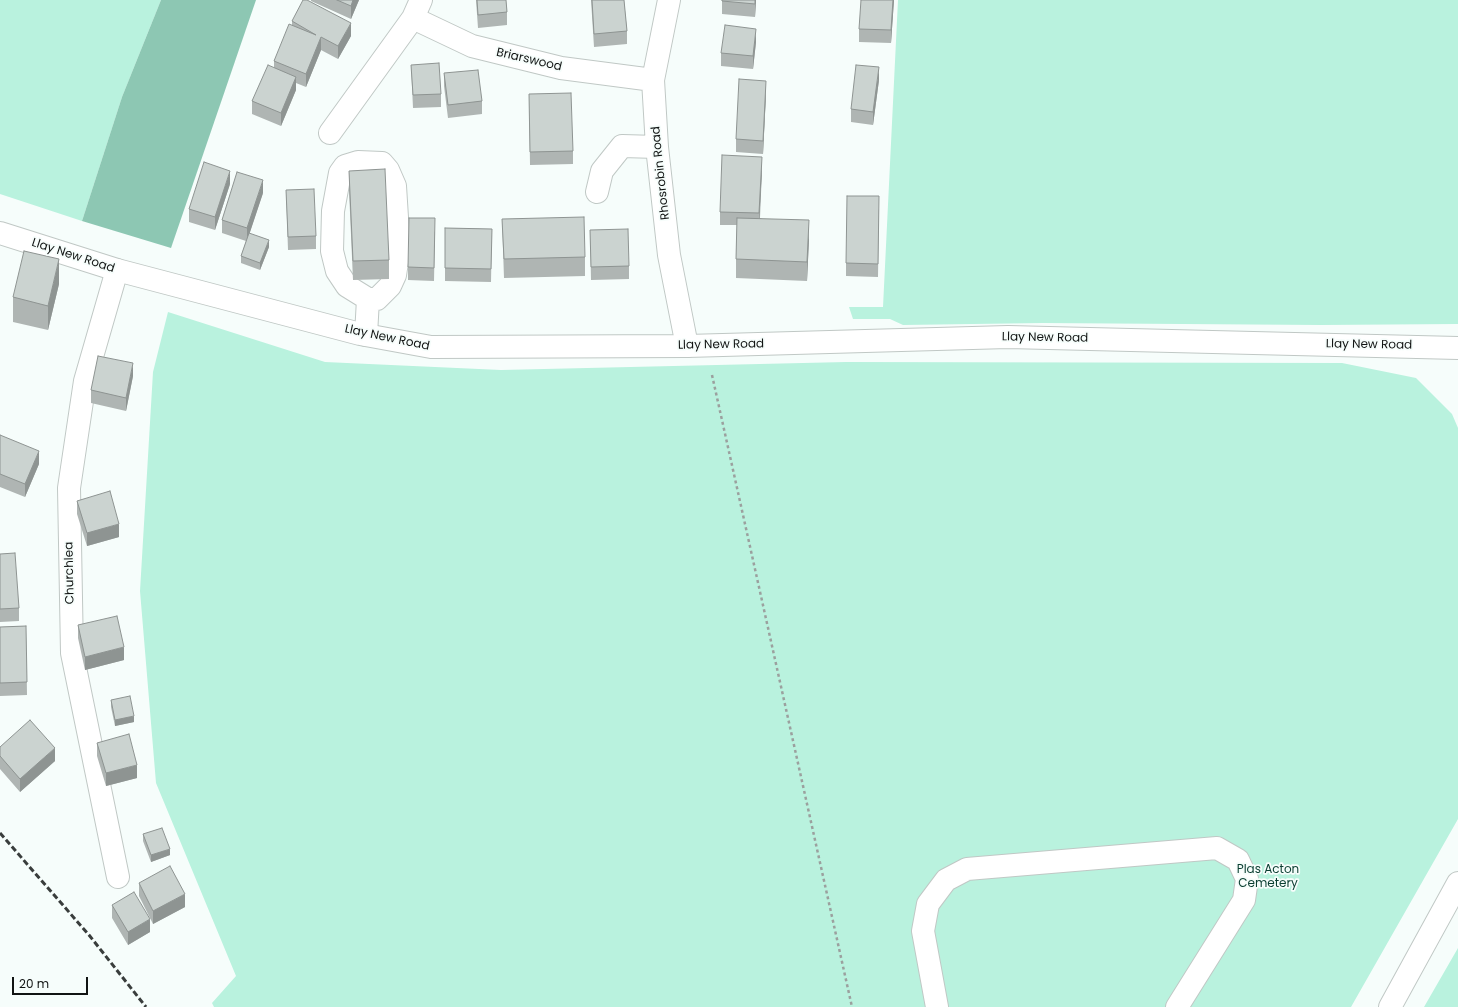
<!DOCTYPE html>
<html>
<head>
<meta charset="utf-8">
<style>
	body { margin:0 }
	#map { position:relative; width:1458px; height:1007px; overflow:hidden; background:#f6fdfb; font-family:Poppins,sans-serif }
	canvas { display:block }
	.scale { position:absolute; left:12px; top:977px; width:76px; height:18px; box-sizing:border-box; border:2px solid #111413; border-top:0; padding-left:5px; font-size:12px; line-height:14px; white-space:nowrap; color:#111413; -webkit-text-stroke:3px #f6fdfb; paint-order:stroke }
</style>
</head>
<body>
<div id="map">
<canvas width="1458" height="1007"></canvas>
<div class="scale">20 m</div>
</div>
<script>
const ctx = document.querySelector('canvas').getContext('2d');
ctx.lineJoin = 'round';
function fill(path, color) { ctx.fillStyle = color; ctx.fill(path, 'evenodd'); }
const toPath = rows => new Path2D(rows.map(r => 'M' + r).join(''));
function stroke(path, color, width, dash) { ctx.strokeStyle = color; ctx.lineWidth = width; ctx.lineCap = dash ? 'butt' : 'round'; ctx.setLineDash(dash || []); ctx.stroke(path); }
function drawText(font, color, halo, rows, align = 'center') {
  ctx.font = font + ' Poppins,sans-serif'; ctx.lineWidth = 3.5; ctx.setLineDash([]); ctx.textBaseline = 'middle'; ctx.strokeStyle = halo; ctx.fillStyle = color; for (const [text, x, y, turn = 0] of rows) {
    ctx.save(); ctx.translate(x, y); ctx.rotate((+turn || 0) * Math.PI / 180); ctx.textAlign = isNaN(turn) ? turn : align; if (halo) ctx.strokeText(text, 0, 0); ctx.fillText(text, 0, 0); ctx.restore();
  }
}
const green = toPath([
	[0,0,161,0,122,97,82,221,0,194],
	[898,0,1458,0,1458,324,1321,325,1043,323,903,325,890,319,853,319,849,307,883,307],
	[168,312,325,362,501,370,846,362,1342,363,1416,378,1452,414,1458,428,1458,819,1351,1007,214,1007,212,1003,236,976,156,783,140,591,153,372],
	[1458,948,1458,1007,1424,1007]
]);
const forest = toPath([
	[161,0,256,0,171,248,82,221,122,97]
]);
const path = toPath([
	[712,375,852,1007]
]);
const minor = toPath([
	[669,0,653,80,657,147,669,255,687,346],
	[413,18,472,46,561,68,653,80],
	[330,133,413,18,421,0],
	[358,162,382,163,388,170,395,186,399,249,395,275,390,286,377,299,368,299,347,286,337,271,332,251,333,211,340,173,345,166,358,162],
	[597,192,602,171,622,146,657,147],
	[117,270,85,381,69,488,72,653,118,877],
	[366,335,368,299],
	[937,1007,923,931,928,904,946,880,967,869,1217,848,1238,860,1247,879,1244,900,1177,1007],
	[1390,1007,1458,883]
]);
const major = toPath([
	[0,233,117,270,360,334,431,347,687,346,1008,337,1458,348]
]);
const rail = toPath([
	[0,833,89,935,146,1007]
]);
const wall = toPath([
	[311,0,359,0,351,19,311,1],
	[476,0,506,0,507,12,507,25,478,28],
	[591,0,624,0,627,31,627,44,594,47],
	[722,0,756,0,755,17,722,14],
	[894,0,891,43,859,42,859,29],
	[292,21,351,36,338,59,321,50,306,87,296,83,296,90,281,126,252,114,252,101,274,68,274,61,292,25],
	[756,42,753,69,721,66,721,53],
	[411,65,441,94,441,107,413,108],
	[444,73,482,101,482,114,448,118,444,86],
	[879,80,873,125,851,122,851,109],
	[529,94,573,151,573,164,530,165],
	[766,94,763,154,736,152,736,139],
	[762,170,760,218,809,239,807,281,736,278,736,259,737,225,720,225,720,212],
	[349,171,389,260,389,279,353,280,349,190],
	[230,184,215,230,189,222,189,209],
	[286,190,316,236,316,249,288,250],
	[263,193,249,235,269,247,260,270,241,263,241,256,246,241,222,233,222,220],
	[879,209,878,277,846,276,846,263],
	[502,219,585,257,585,276,504,278],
	[445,228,492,229,491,282,445,281],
	[590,230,629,266,629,279,591,280],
	[435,231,434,281,408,280,408,267],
	[59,284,48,330,13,322,13,297],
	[133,376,126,411,91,403,91,390],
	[0,435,39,464,25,497,0,487],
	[77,501,119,537,87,546,77,514],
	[0,554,19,608,19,621,0,622],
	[78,625,124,660,85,670,78,638],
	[26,626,27,695,0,696,0,627],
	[111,700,134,722,115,726,111,707],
	[97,743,137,778,106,786,97,756],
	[0,747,55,761,20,792,0,769],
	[143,834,170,855,151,862,143,841],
	[139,883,185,907,153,924,139,896],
	[112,905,150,932,128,945,112,918]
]);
const shadedWall = toPath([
	[353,0,359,0,351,19,351,6],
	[755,0,756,0,755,17],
	[893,0,894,0,891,43,891,30],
	[351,23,351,36,338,59,338,46],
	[756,29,756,42,753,69,753,56],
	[321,37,321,50,306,87,306,74],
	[879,67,879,80,873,125,873,112],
	[296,77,296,90,281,126,281,113],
	[766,81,766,94,763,154,763,141],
	[762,157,762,170,759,226,759,213],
	[230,171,230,184,215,230,215,217],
	[263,180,263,193,247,241,247,228],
	[809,220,809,239,807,281,807,262],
	[269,240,269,247,260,270,260,263],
	[59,259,59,284,48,330,48,306],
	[133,363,133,376,126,411,126,398],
	[39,451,39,464,25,497,25,484],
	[119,524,119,537,87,546,87,533],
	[124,647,124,660,85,670,85,657],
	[134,716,134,722,115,726,115,720],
	[55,748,55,761,20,792,20,779],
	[137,765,137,778,106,786,106,773],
	[170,849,170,855,151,862,151,855],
	[185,894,185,907,153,924,153,911],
	[150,919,150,932,128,945,128,932]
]);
const building = toPath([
	[303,0,307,0,351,23,338,46,321,37,306,74,274,61,289,24,316,35,292,21,303,0],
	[337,0,353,0,351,6,337,0],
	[477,0,506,0,507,12,478,15,477,0],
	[592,0,624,0,627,31,594,34,592,0],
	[722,0,755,0,755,4,722,1,722,0],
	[861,0,893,0,891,30,859,29,861,0],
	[725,25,756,29,753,56,721,53,725,25],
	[439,63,441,94,413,95,411,65,439,63],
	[268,65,296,77,281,113,252,101,268,65],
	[856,65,879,67,873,112,851,109,856,65],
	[478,70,482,101,448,105,444,73,478,70],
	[739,79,766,81,763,141,736,139,739,79],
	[571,93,573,151,530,152,529,94,571,93],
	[722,155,762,157,759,213,720,212,722,155],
	[204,162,230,171,215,217,189,209,204,162],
	[385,169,389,260,353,261,349,171,385,169],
	[237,172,263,180,247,228,222,220,237,172],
	[314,189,316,236,288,237,286,190,314,189],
	[847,196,879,196,878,264,846,263,847,196],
	[584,217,585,257,504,259,502,219,584,217],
	[409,218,435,218,434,268,408,267,409,218],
	[737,218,809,220,807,262,736,259,737,218],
	[445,228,492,229,491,269,445,268,445,228],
	[628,229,629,266,591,267,590,230,628,229],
	[249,233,269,240,260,263,241,256,249,233],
	[24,251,59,259,48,306,13,297,24,251],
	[98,356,133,363,126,398,91,390,98,356],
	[0,435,39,451,25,484,0,474,0,435],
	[110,491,119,524,87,533,77,501,110,491],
	[15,553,19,608,0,609,0,554,15,553],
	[117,616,124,647,85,657,78,625,117,616],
	[26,626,27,682,0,683,0,627,26,626],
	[130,696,134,716,115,720,111,700,130,696],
	[30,720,55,748,20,779,0,756,0,747,30,720],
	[129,734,137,765,106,773,97,743,129,734],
	[162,828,170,849,151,855,143,834,162,828],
	[170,866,185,894,153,911,139,883,170,866],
	[134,892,150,919,128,932,112,905,134,892]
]);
const streetNames = [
	["Briarswood",529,60,13],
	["Rhosrobin Road",661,173,-96],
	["Llay New Road",73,256,18],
	["Llay New Road",387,338,12],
	["Llay New Road",1045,338,1],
	["Llay New Road",721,345,-1],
	["Llay New Road",1369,345,1],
	["Churchlea",70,573,-91]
];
const parkNames = [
	["Plas Acton",1268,870],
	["Cemetery",1268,884]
];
fill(green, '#b9f2de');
fill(forest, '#8dc7b3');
stroke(minor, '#c0c8c5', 24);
stroke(major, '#c0c8c5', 24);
stroke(path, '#9ba09e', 2.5, [3, 3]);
stroke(minor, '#fff', 22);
stroke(major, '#fff', 22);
stroke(rail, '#393d3c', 3, [6, 3]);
fill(wall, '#afb5b3');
fill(shadedWall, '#8e9492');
fill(building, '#cbd3d0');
stroke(building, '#8e9492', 1);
drawText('12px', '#111413', '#f6fdfb', streetNames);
drawText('12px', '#0a3e31', '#f6fdfb', parkNames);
</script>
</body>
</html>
